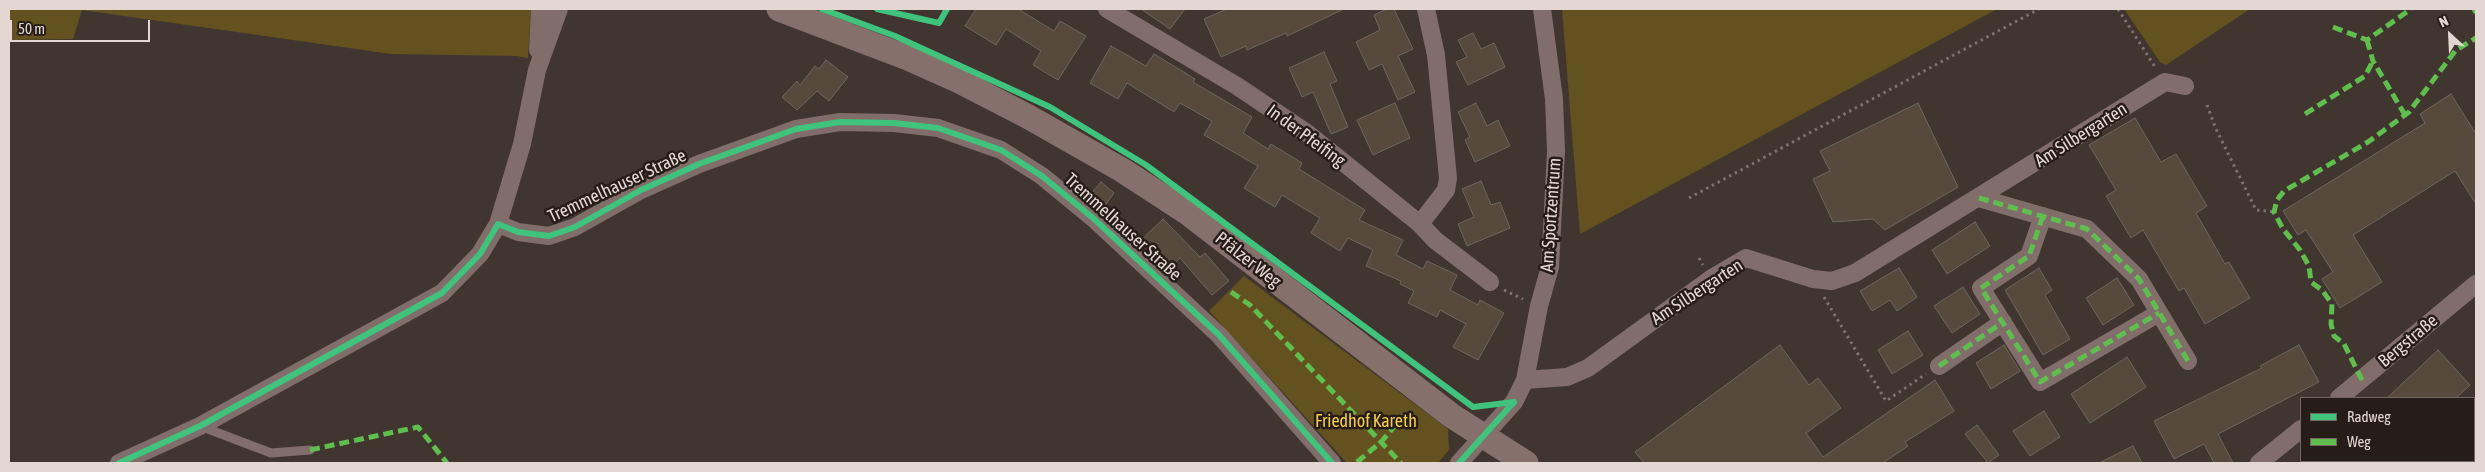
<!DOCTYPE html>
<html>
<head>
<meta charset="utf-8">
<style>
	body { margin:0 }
	#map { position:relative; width:2485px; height:472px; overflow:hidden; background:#40352f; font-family:"Asap Condensed",sans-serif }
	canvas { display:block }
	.frame { position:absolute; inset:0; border:10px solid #e4d6d0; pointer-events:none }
	.legend { position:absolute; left:2300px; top:397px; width:175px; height:65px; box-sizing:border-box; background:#261c18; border:1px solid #726662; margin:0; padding:6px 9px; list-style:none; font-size:15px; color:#e4d6d0 }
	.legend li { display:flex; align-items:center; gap:10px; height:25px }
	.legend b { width:25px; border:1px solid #726662 }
	.north { position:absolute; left:2425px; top:10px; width:50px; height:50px; -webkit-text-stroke:4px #261c18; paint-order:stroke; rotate:335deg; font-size:14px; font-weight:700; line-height:20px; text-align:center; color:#e4d6d0 }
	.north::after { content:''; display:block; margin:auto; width:18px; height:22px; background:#e4d6d0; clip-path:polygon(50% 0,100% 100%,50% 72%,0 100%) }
	.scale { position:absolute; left:10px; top:20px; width:140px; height:22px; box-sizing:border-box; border:2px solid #e4d6d0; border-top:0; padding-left:6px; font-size:15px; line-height:18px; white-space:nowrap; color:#e4d6d0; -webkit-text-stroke:4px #261c18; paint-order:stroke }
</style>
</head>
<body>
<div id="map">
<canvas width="2485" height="472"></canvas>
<div class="frame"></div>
<ul class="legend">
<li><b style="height:6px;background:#40c37c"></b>Radweg</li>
<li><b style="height:6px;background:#5fbe4e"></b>Weg</li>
</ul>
<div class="north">N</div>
<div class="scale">50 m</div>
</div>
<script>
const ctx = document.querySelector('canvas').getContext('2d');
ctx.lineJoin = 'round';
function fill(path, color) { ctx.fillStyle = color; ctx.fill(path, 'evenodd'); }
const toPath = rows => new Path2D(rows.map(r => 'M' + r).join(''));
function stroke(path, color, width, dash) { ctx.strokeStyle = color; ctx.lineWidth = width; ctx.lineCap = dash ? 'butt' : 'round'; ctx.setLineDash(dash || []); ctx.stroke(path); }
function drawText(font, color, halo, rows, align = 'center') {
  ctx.font = font + ' "Asap Condensed",sans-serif'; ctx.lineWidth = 5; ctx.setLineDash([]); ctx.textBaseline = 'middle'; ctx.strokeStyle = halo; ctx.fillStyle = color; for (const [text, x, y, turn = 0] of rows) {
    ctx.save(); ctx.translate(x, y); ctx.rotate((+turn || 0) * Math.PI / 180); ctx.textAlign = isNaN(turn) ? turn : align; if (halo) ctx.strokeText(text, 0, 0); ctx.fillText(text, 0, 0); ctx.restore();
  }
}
const green = toPath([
	[9,9,531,9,528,58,517,56,391,54,82,10,73,39,9,40],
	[1562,9,1997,9,1580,234],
	[2124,9,2250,9,2166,65,2160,62],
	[1244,276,1448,429,1449,450,1438,463,1347,463,1209,311]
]);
const building = toPath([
	[976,9,1018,9,1054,31,1060,21,1086,36,1058,80,1033,65,1041,51,1006,29,996,45,965,26,976,9],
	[1141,9,1185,9,1170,29,1141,9],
	[1227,9,1344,9,1287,36,1286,33,1247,50,1246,46,1221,57,1204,19,1227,9],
	[1387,9,1394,9,1413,49,1398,56,1415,92,1398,100,1382,64,1369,70,1356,42,1380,30,1374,15,1387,9],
	[1473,33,1481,49,1494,43,1505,67,1468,85,1456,62,1467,57,1458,40,1473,33],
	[1111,46,1146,66,1154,54,1195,79,1193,82,1252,117,1243,133,1268,149,1271,144,1302,163,1299,169,1365,210,1359,220,1403,240,1396,255,1423,269,1427,261,1457,275,1450,290,1478,305,1480,300,1504,313,1478,360,1453,347,1466,324,1440,310,1437,317,1408,303,1414,291,1400,284,1401,281,1366,266,1373,250,1348,238,1340,251,1311,233,1320,218,1282,195,1275,207,1244,188,1258,166,1204,135,1212,121,1180,103,1174,112,1127,83,1118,99,1090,83,1111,46],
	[1324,52,1337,81,1330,84,1348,127,1331,134,1313,92,1302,97,1289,68,1324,52],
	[826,60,848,77,829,101,817,91,797,110,782,97,797,81,800,85,815,66,819,69,826,60],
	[2451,94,2476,134,2476,204,2455,171,2353,235,2382,282,2340,308,2322,279,2333,272,2306,230,2298,235,2283,211,2425,123,2420,114,2451,94],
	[1395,103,1410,138,1373,155,1357,120,1395,103],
	[1476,103,1487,126,1498,120,1510,146,1475,162,1465,140,1470,137,1458,112,1476,103],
	[1918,103,1958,187,1885,230,1873,219,1833,222,1813,179,1830,171,1820,151,1918,103],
	[2135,118,2161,162,2176,154,2207,206,2196,213,2225,264,2229,262,2250,298,2205,324,2184,288,2179,291,2143,230,2131,238,2106,196,2116,190,2089,145,2135,118],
	[1481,181,1491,205,1500,202,1510,228,1467,246,1458,224,1474,217,1462,189,1481,181],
	[1101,182,1114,193,1101,211,1087,199,1101,182],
	[1163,219,1200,257,1205,253,1229,281,1212,295,1180,258,1168,269,1141,240,1163,219],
	[1975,222,1990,246,1947,274,1932,250,1975,222],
	[1899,268,1917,297,1897,311,1890,300,1872,311,1860,291,1899,268],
	[2039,268,2052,290,2045,295,2070,339,2043,355,2005,290,2039,268],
	[2117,278,2134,305,2103,325,2086,298,2117,278],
	[1963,287,1980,314,1952,333,1934,306,1963,287],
	[1908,331,1923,355,1892,374,1878,350,1908,331],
	[1780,345,1809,385,1818,378,1841,408,1806,433,1823,457,1935,380,1954,411,1905,442,1908,446,1883,463,1644,463,1635,452,1780,345],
	[2004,345,2020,371,1991,389,1976,363,2004,345],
	[2299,345,2319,382,2218,434,2233,463,2214,463,2204,444,2174,459,2154,421,2262,368,2260,366,2299,345],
	[2438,350,2470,385,2456,398,2387,398,2438,350],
	[2127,357,2146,387,2090,423,2071,394,2127,357],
	[2044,411,2060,437,2030,456,2013,431,2044,411],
	[1977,425,1999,455,1988,463,1965,434,1977,425],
	[2133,446,2142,463,2099,463,2133,446]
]);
const path = toPath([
	[2118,9,2155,67],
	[2207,105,2216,129,2256,210,2274,212],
	[1689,198,2039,9],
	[1699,258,1703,265],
	[1504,290,1523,299],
	[1824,297,1886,401,1926,374]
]);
const lane = toPath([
	[200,426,271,453,310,450]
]);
const street = toPath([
	[1107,9,1237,86,1307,133,1420,224,1435,240,1490,282],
	[538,50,540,9],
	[1979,198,2087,229,2139,279,2188,361],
	[2043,216,2029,256,1981,288,2040,382,2159,313],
	[498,224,518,232,549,236,575,227,641,190,699,164,796,129,840,122,894,123,938,128,1001,150,1042,176,1093,218,1219,335,1332,463],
	[1420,224,1446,190,1448,178,1436,55,1426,9],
	[1939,366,2003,322],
	[1525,380,1567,377,1588,368,1712,278,1746,258,1813,279,1832,281,1855,273,2165,82,2185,86],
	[2339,398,2476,284],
	[119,463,200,426,442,293,480,254,498,224,522,144,537,70,559,9],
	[1459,463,1514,402,1525,380,1539,306,1550,267,1556,151,1554,99,1542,9],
	[2259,463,2301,429]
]);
const secondary = toPath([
	[779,9,908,58,955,79,1027,116,1122,170,1188,213,1452,416,1526,463]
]);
const quiet = toPath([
	[2474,9,2476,13],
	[2333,27,2367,40,2411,9],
	[2367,40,2373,61,2405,115],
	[2305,114,2365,76,2373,61],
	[1979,198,2087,229,2139,279,2188,361],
	[2043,216,2029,256,1981,288,2040,382,2159,313],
	[1231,292,1250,305,1401,463],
	[1939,366,2003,322],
	[2362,380,2344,344,2334,336,2331,324,2332,304,2322,290,2311,282,2309,266,2300,250,2283,229,2274,212,2277,200,2284,191,2368,142,2409,112,2456,50,2476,38],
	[310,450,418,427,447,463],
	[1357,462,1381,442,1404,415]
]);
const cycleway = toPath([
	[822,9,895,36,1050,107,1146,165,1473,407,1514,402],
	[877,9,939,23,947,9],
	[119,463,200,426,442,293,480,254,498,224,518,232,549,236,575,227,641,190,699,164,796,129,840,122,894,123,938,128,1001,150,1042,176,1093,218,1219,335,1332,463],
	[1459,463,1514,402]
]);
const streetNames = [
	["Am Silbergarten",2081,135,-32],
	["In der Pfeifing",1306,136,36],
	["Tremmelhauser Straße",617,186,-25],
	["Am Sportzentrum",1551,215,-86],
	["Tremmelhauser Straße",1123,227,42],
	["Pfälzer Weg",1248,260,38],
	["Am Silbergarten",1697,292,-33],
	["Bergstraße",2408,341,-40]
];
const parkNames = [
	["Friedhof Kareth",1366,421]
];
fill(green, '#63521f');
fill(building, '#57493b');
stroke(building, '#6e6660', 1);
stroke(path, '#80716e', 3, [2.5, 4]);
stroke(lane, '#816e6b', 9);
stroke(street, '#816e6b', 18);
stroke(secondary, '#85706b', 25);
stroke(quiet, '#5fbe4e', 5, [10, 5]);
stroke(cycleway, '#40c37c', 6);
drawText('18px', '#e4d6d0', '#261c18', streetNames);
drawText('18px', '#f7ce4a', '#261c18', parkNames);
</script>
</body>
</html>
